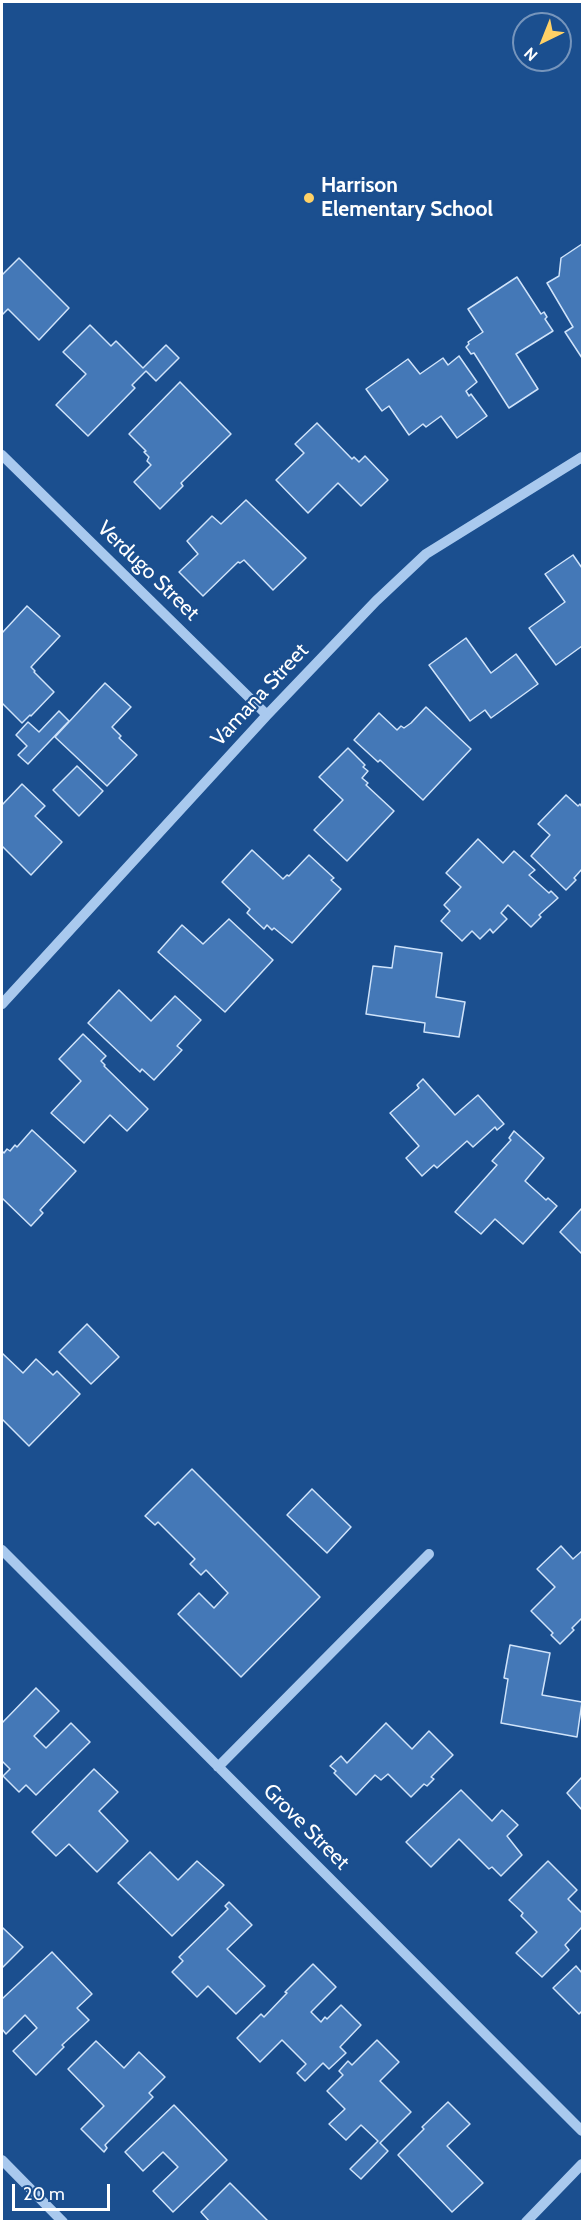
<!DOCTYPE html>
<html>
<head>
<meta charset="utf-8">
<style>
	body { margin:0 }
	#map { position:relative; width:584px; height:2223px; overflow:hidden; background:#1b4f8f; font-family:Cabin,sans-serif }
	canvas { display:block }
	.frame { position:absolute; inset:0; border:3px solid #fff; pointer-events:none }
	.north { position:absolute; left:512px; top:12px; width:60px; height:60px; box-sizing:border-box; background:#1b4f8f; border:2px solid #7695bc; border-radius:50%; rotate:223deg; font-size:16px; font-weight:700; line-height:24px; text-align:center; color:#fff }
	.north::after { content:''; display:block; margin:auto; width:21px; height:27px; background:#ffd166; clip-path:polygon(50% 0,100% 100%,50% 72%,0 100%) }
	.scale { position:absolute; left:12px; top:2184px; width:98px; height:27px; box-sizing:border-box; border:3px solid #fff; border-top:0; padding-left:8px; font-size:18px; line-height:21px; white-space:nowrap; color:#fff; -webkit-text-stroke:4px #1b4f8f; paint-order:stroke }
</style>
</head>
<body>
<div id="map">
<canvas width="584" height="2223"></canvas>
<div class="frame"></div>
<div class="north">N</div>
<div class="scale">20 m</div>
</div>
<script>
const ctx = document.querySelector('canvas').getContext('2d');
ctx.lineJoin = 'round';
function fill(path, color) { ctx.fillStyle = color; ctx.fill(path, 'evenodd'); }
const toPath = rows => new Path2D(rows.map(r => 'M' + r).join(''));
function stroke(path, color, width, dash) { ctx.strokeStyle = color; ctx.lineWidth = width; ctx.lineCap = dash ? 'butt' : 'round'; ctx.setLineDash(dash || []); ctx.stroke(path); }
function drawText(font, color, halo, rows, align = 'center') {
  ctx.font = font + ' Cabin,sans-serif'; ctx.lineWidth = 4.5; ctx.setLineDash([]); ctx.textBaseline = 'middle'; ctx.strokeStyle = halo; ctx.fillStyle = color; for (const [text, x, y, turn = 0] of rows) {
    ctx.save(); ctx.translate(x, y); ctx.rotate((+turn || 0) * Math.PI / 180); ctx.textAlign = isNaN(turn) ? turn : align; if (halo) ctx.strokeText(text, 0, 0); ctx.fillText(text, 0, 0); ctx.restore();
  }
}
const building = toPath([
	[582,244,582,358,565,332,573,327,547,283,559,276,561,258,582,244],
	[19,258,69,308,39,340,8,309,2,315,2,275,19,258],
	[517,277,541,314,544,312,547,317,545,319,553,331,516,354,538,389,509,408,474,353,471,354,466,347,469,344,468,342,483,332,468,309,517,277],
	[90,325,111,346,116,341,143,368,166,345,179,358,156,381,146,371,132,385,135,388,88,436,56,405,86,374,63,352,90,325],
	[459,356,477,382,466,391,469,396,471,394,487,416,457,438,441,416,426,427,423,424,409,435,389,406,382,411,366,389,408,359,420,374,443,358,448,365,459,356],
	[180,382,231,434,181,483,183,486,160,509,134,482,151,465,147,461,149,457,144,452,146,451,129,434,180,382],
	[317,423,352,459,354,457,359,462,365,456,388,480,361,506,338,483,308,513,276,480,304,453,295,444,317,423],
	[246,500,306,558,273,590,244,560,240,563,238,562,203,596,179,572,198,554,187,541,212,516,221,524,246,500],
	[573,555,582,568,582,646,556,665,529,628,565,602,545,574,573,555],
	[27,606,60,636,31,667,35,671,34,672,54,692,31,716,30,715,22,723,2,703,2,633,27,606],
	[466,638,491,673,516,654,538,684,491,718,485,710,470,721,429,665,466,638],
	[105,683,131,707,112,727,121,736,119,738,137,755,107,786,55,737,105,683],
	[426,707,471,749,423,800,380,760,378,762,354,740,379,713,397,730,401,726,404,728,411,723,426,707],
	[59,711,69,721,28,764,18,755,27,746,16,735,28,722,39,732,59,711],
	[348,748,365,765,363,767,368,771,362,778,368,783,366,785,394,811,347,861,314,830,343,800,319,777,348,748],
	[77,766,103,791,79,816,53,790,77,766],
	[22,784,45,806,35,816,62,842,31,875,2,846,2,805,22,784],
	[566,795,578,806,580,804,582,807,582,869,574,878,576,880,566,890,531,856,550,835,538,824,566,795],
	[478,839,503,863,514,851,535,870,529,875,549,893,551,891,558,898,539,915,541,917,531,927,508,905,501,913,507,919,493,933,490,929,480,939,472,931,462,941,441,921,450,911,444,905,461,887,446,873,478,839],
	[252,850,283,879,287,875,289,876,309,855,334,878,331,880,341,889,292,943,274,928,272,930,267,925,264,929,247,913,250,909,222,882,252,850],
	[229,919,273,960,225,1012,158,952,182,925,203,944,229,919],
	[395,946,442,953,436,997,465,1002,459,1037,424,1032,425,1023,366,1014,373,966,392,968,395,946],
	[119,990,151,1021,175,996,201,1020,177,1046,182,1050,154,1080,142,1069,140,1072,88,1023,119,990],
	[83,1034,106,1056,101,1061,105,1065,104,1066,148,1109,127,1131,110,1115,84,1143,51,1113,81,1081,59,1059,83,1034],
	[423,1079,455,1115,478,1095,504,1124,497,1130,495,1127,473,1147,467,1141,437,1168,434,1165,422,1176,406,1158,419,1146,390,1113,419,1088,417,1085,423,1079],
	[32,1130,76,1171,40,1210,43,1213,31,1226,2,1198,2,1151,4,1153,7,1149,10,1151,15,1145,17,1147,32,1130],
	[514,1131,544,1158,525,1181,546,1200,548,1198,557,1206,523,1244,495,1219,481,1234,455,1212,497,1165,492,1161,511,1140,509,1138,514,1131],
	[582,1208,582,1254,560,1232,582,1208],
	[87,1324,119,1357,91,1384,59,1352,87,1324],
	[2,1353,23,1373,36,1359,53,1375,57,1371,80,1394,29,1446,2,1419,2,1353],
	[192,1469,320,1597,241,1677,178,1614,199,1593,214,1608,228,1593,206,1570,201,1575,190,1564,195,1559,158,1522,155,1525,145,1516,192,1469],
	[312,1489,351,1527,327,1553,287,1515,312,1489],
	[561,1546,573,1559,582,1551,582,1618,572,1628,574,1630,560,1644,551,1635,553,1633,531,1611,555,1587,537,1569,561,1546],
	[510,1645,550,1653,542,1695,582,1702,577,1737,501,1723,508,1679,504,1678,510,1645],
	[36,1688,59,1711,34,1736,46,1748,71,1723,90,1742,36,1795,26,1785,19,1792,3,1776,10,1769,2,1761,2,1723,36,1688],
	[386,1723,412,1749,429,1731,453,1755,431,1777,434,1779,427,1786,424,1784,411,1797,388,1774,381,1780,375,1775,356,1795,334,1773,336,1771,330,1766,341,1756,347,1763,386,1723],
	[94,1769,118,1792,99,1811,128,1841,97,1872,69,1844,56,1856,32,1832,94,1769],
	[582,1777,582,1810,567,1793,582,1777],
	[461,1790,492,1821,502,1810,518,1825,507,1836,522,1855,501,1876,492,1867,489,1869,459,1839,431,1867,406,1842,461,1790],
	[150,1852,178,1880,197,1861,224,1885,172,1936,118,1883,150,1852],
	[548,1861,577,1890,568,1899,582,1913,582,1927,565,1945,569,1950,542,1977,516,1953,537,1932,521,1916,523,1913,509,1900,548,1861],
	[229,1902,252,1925,227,1949,265,1986,236,2014,208,1986,197,1997,172,1972,183,1961,179,1957,228,1909,225,1906,229,1902],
	[3,1928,23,1947,2,1968,2,1929,3,1928],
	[52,1952,92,1994,77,2008,89,2020,62,2045,64,2047,36,2075,13,2051,37,2028,25,2015,6,2034,2,2029,2,1999,52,1952],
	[313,1964,336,1987,311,2012,321,2022,325,2017,327,2019,341,2005,361,2025,340,2047,346,2053,329,2069,323,2063,305,2081,297,2073,306,2064,282,2040,260,2062,237,2038,261,2014,264,2017,287,1993,285,1992,313,1964],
	[576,1966,582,1973,582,2011,579,2014,553,1988,576,1966],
	[377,2040,399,2062,380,2081,411,2112,380,2143,388,2151,361,2179,350,2169,378,2141,361,2125,346,2140,329,2124,345,2109,327,2091,343,2075,339,2071,348,2061,352,2065,377,2040],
	[96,2041,124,2068,139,2052,165,2077,149,2093,153,2097,105,2145,107,2148,104,2152,81,2129,104,2106,68,2069,96,2041],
	[448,2102,470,2124,447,2146,483,2183,452,2212,398,2155,424,2129,422,2127,448,2102],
	[174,2105,227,2160,173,2212,153,2191,178,2167,163,2152,143,2171,125,2152,174,2105],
	[230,2183,269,2222,210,2222,201,2212,230,2183]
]);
const minor = toPath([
	[2,455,267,715],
	[2,1004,267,715,376,601,426,554,582,457],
	[2,1550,582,2131],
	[218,1767,429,1554],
	[2,2160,63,2222],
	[526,2222,582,2164]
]);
const markers = [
	[309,198,6,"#ffd166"]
];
const poiNames = [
	["Harrison",321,186],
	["Elementary School",321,210]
];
const streetNames = [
	["Verdugo Street",148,571,44],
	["Vamana Street",260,695,-47],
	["Grove Street",306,1827,45]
];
fill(building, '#4478b7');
stroke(building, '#cfe3fa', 1.5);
stroke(minor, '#a9c9ee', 10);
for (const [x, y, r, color] of markers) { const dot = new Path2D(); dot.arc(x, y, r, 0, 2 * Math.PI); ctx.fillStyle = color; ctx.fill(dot); stroke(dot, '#1b4f8f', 2); }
drawText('bold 21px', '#fff', '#1b4f8f', poiNames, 'left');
drawText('21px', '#fff', '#1b4f8f', streetNames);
</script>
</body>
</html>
